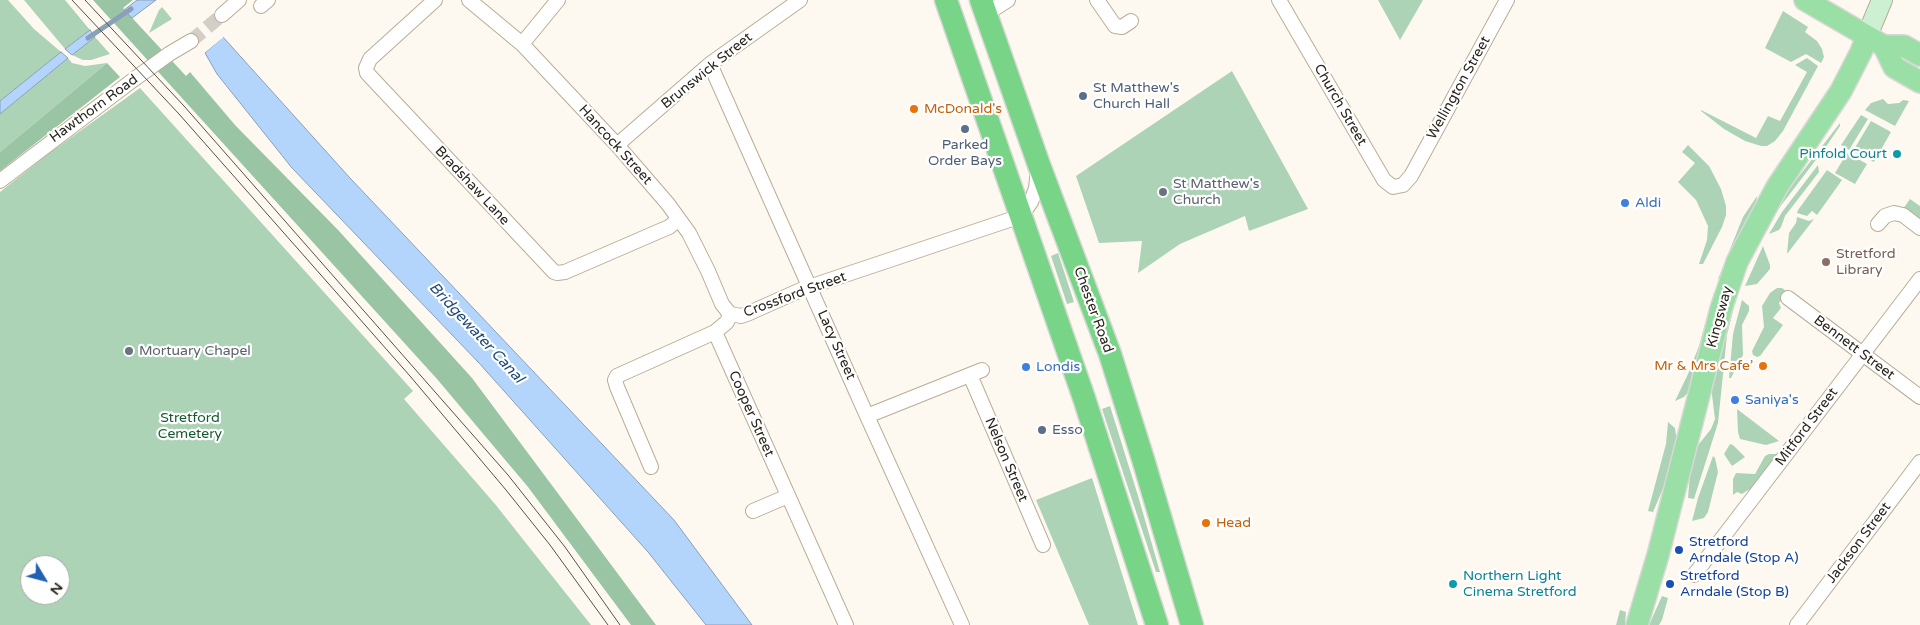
<!DOCTYPE html>
<html>
<head>
<meta charset="utf-8">
<style>
	body { margin:0 }
	#map { position:relative; width:1920px; height:625px; overflow:hidden; background:#fef9f0; font-family:"Varela Round",sans-serif }
	canvas { display:block }
	.north { position:absolute; left:20px; top:555px; width:50px; height:50px; box-sizing:border-box; background:#fff; border:1px solid #a9a7a4; border-radius:50%; rotate:127deg; font-size:14px; font-weight:700; line-height:20px; text-align:center; color:#29241c }
	.north::after { content:''; display:block; margin:auto; width:18px; height:22px; background:#2161b2; clip-path:polygon(50% 0,100% 100%,50% 72%,0 100%) }
</style>
</head>
<body>
<div id="map">
<canvas width="1920" height="625"></canvas>
<div class="north">N</div>
</div>
<script>
const ctx = document.querySelector('canvas').getContext('2d');
ctx.lineJoin = 'round';
function fill(path, color) { ctx.fillStyle = color; ctx.fill(path, 'evenodd'); }
const toPath = rows => new Path2D(rows.map(r => 'M' + r).join(''));
function stroke(path, color, width, dash) { ctx.strokeStyle = color; ctx.lineWidth = width; ctx.lineCap = dash ? 'butt' : 'round'; ctx.setLineDash(dash || []); ctx.stroke(path); }
function drawText(font, color, halo, rows, align = 'center') {
  ctx.font = font + ' "Varela Round",sans-serif'; ctx.lineWidth = 4.5; ctx.setLineDash([]); ctx.textBaseline = 'middle'; ctx.strokeStyle = halo; ctx.fillStyle = color; for (const [text, x, y, turn = 0] of rows) {
    ctx.save(); ctx.translate(x, y); ctx.rotate((+turn || 0) * Math.PI / 180); ctx.textAlign = isNaN(turn) ? turn : align; if (halo) ctx.strokeText(text, 0, 0); ctx.fillText(text, 0, 0); ctx.restore();
  }
}
const green = toPath([
	[0,0,8,0,34,29,61,52,0,101],
	[24,0,65,0,90,30,65,49],
	[1378,0,1423,0,1400,40],
	[162,7,172,19,149,33,159,10],
	[1783,11,1808,27,1805,32,1817,41,1822,49,1824,57,1821,63,1806,54,1791,62,1765,48],
	[95,37,110,54,91,60,83,60,72,55],
	[68,58,72,63,85,66,107,63,0,152,0,114],
	[1807,58,1818,66,1783,131,1775,141,1767,146,1761,146,1745,141,1724,129,1701,111,1701,110,1756,138,1768,116,1780,121,1807,72,1795,65],
	[1232,71,1308,209,1249,231,1245,216,1180,244,1138,273,1142,241,1099,243,1076,176],
	[140,88,413,391,404,399,495,504,591,625,0,625,0,192,48,154],
	[30,565,60,565,60,595,30,595],
	[1883,99,1888,104,1899,103,1903,100,1909,101,1895,126,1865,110,1871,103],
	[1861,115,1868,119,1849,150,1841,145],
	[1871,121,1891,132,1874,162,1853,151],
	[1840,123,1840,126,1825,148,1773,216,1754,251,1740,285,1737,284,1779,202],
	[1688,145,1709,166,1721,189,1726,206,1726,215,1722,227,1703,264,1699,264,1707,240,1708,226,1696,200,1678,182,1695,163,1682,152],
	[1847,153,1867,164,1855,184,1835,173],
	[1818,165,1819,172,1785,216,1781,227,1779,230,1769,234,1782,212],
	[1827,170,1842,180,1817,215,1812,211,1807,216,1797,213,1798,210],
	[1757,196,1756,205,1721,279,1718,279,1743,217],
	[1910,199,1920,206,1920,221,1903,209],
	[1797,217,1809,221,1814,219,1787,254,1789,233,1796,223],
	[1763,246,1770,265,1770,269,1757,284,1745,286],
	[1058,253,1074,302,1067,304,1051,256],
	[1777,288,1782,288,1787,292,1779,303,1781,308,1773,318,1783,325,1760,356,1757,357,1753,355,1752,351,1764,327,1762,306,1770,293],
	[1714,292,1717,293,1690,390,1684,397,1675,401,1688,374,1699,346],
	[1733,298,1736,299,1727,335,1718,423,1694,499,1688,498,1691,461,1695,449,1711,429,1715,419,1711,387],
	[1742,300,1749,306,1749,311,1742,325,1743,355,1731,378,1729,378,1733,334],
	[1110,406,1139,499,1160,572,1156,572,1102,409],
	[1737,409,1779,441,1766,445,1740,439,1738,432],
	[1668,422,1675,428,1677,443,1671,470,1653,512,1648,511,1666,444],
	[1730,444,1733,445,1745,457,1732,466,1724,454],
	[1769,454,1782,454,1753,491,1750,489,1742,494,1737,492,1733,495,1733,479,1736,473,1755,474,1765,456],
	[1713,456,1715,458,1718,472,1708,512,1704,518,1692,521,1698,498],
	[1092,478,1138,625,1089,625,1036,500],
	[1662,596,1668,598,1662,620,1659,625,1649,625],
	[1620,610,1626,612,1625,625,1616,625]
]);
const forest = toPath([
	[93,0,133,0,123,8,186,76,190,72,235,125,339,231,472,378,656,625,631,625,528,487,437,379],
	[107,63,120,77,0,171,0,152]
]);
const water = toPath([
	[137,0,156,0,132,18,124,10,137,0],
	[90,30,95,37,72,55,65,49,90,30],
	[223,37,350,178,674,520,752,625,706,625,648,552,479,363,292,168,217,74,205,53,223,37],
	[61,52,68,58,0,114,0,101,61,52]
]);
const pier = toPath([
	[163,0,195,0,225,36,203,54,188,29]
]);
const stream = toPath([
	[88,38,131,9]
]);
const minorTunnel = toPath([
	[191,41,222,15]
]);
const minor = toPath([
	[435,0,370,59,366,68,367,73,554,272,557,273,565,272,669,227,679,219],
	[469,0,522,44,617,145,668,204,689,233,708,271,722,304,730,314],
	[1097,0,1115,26,1122,27,1131,21],
	[1279,0,1384,180,1393,187,1403,185,1411,176,1507,0],
	[261,6,268,0],
	[986,14,1008,0],
	[222,15,239,0],
	[522,44,558,0],
	[710,64,867,416,962,625],
	[617,145,710,64,800,0],
	[0,181,133,80,169,54,191,41],
	[1878,224,1885,216,1894,213,1903,215,1920,228],
	[1788,298,1920,397],
	[730,314,741,316,747,314,803,289,1021,216,1031,202,1036,188,1038,170],
	[715,332,846,625],
	[970,375,1043,545],
	[867,416,982,370],
	[651,467,617,387,615,380,617,376,715,332,727,322,730,314],
	[753,511,788,496],
	[1694,575,1920,279],
	[1797,625,1920,462]
]);
const secondary = toPath([
	[1867,36,1882,0]
]);
const primary = toPath([
	[1805,0,1884,46,1904,46,1920,55],
	[1884,46,1894,67,1920,82],
	[1637,625,1658,555,1721,309,1737,262,1777,187,1841,91,1861,52,1867,36]
]);
const trunk = toPath([
	[946,0,1084,398,1157,625],
	[981,0,1039,165,1110,354,1143,459,1192,625]
]);
const tram = toPath([
	[72,0,179,114,410,376,506,490,550,545,608,625],
	[85,0,184,106,508,475,565,547,620,625]
]);
const markers = [
	[1083,96,5,"#5c6f8a"],
	[914,109,5,"#e8710a"],
	[965,129,5,"#5c6f8a"],
	[1897,154,5,"#0f9aa8"],
	[1163,192,5,"#6b7280"],
	[1625,203,5,"#3f7fe0"],
	[1826,262,5,"#8d6e63"],
	[129,351,5,"#6b7280"],
	[1763,366,5,"#e8710a"],
	[1026,367,5,"#3f7fe0"],
	[1735,400,5,"#3f7fe0"],
	[1042,430,5,"#5c6f8a"],
	[1206,523,5,"#e8710a"],
	[1679,550,5,"#1a4fb4"],
	[1453,584,5,"#0f9aa8"],
	[1670,584,5,"#1a4fb4"]
];
const streetNames = [
	["Brunswick Street",707,71,-39],
	["Wellington Street",1459,88,-61],
	["Church Street",1340,105,60],
	["Hawthorn Road",94,109,-36],
	["Hancock Street",615,145,48],
	["Bradshaw Lane",472,186,47],
	["Crossford Street",795,295,-20],
	["Chester Road",1093,310,70],
	["Kingsway",1720,317,-75],
	["Lacy Street",836,345,66],
	["Bennett Street",1854,348,37],
	["Cooper Street",751,414,66],
	["Mitford Street",1807,427,-53],
	["Nelson Street",1006,460,67],
	["Jackson Street",1859,543,-53]
];
const serviceNames = [
	["St Matthew's",1093,88],
	["Church Hall",1093,104],
	["Parked",965,145,"center"],
	["Order Bays",965,161,"center"],
	["Esso",1052,430]
];
const foodNames = [
	["McDonald's",924,109],
	["Mr & Mrs Cafe’",1753,366,"right"],
	["Head",1216,523]
];
const cultureNames = [
	["Pinfold Court",1887,154],
	["Northern Light",1463,576,"left"],
	["Cinema Stretford",1463,592,"left"]
];
const worshipNames = [
	["St Matthew's",1173,184],
	["Church",1173,200],
	["Mortuary Chapel",139,351]
];
const shopNames = [
	["Aldi",1635,203],
	["Londis",1036,367],
	["Saniya's",1745,400]
];
const educationNames = [
	["Stretford",1836,254],
	["Library",1836,270]
];
const parkNames = [
	["Stretford",190,418],
	["Cemetery",190,434]
];
const transitNames = [
	["Stretford",1689,542],
	["Arndale (Stop A)",1689,558],
	["Stretford",1680,576],
	["Arndale (Stop B)",1680,592]
];
const waterNames = [
	["Bridgewater Canal",476,333,47]
];
fill(green, '#add3b6');
fill(forest, '#99c5a4');
fill(water, '#b3d4fb');
stroke(water, '#8a9fb8', 1);
fill(pier, '#fef9f0');
stroke(stream, '#8a9fb8', 5);
stroke(minorTunnel, '#d3cec6', 14, [14, 7]);
stroke(minor, '#b9ad97', 16);
stroke(secondary, '#b9ad97', 22);
stroke(primary, '#d8d8d6', 24);
stroke(trunk, '#d8d8d6', 25);
stroke(minor, '#fff', 14);
stroke(secondary, '#cdefd2', 20);
stroke(primary, '#9adfa5', 21);
stroke(trunk, '#78d487', 22);
stroke(tram, '#565149', 1);
for (const [x, y, r, color] of markers) { const dot = new Path2D(); dot.arc(x, y, r, 0, 2 * Math.PI); ctx.fillStyle = color; ctx.fill(dot); stroke(dot, '#fff', 2); }
drawText('14px', '#29241c', '#fff', streetNames);
drawText('14px', '#4e5e75', '#fff', serviceNames, 'left');
drawText('14px', '#c56008', '#fff', foodNames, 'left');
drawText('14px', '#0d838f', '#fff', cultureNames, 'right');
drawText('14px', '#5b616d', '#fff', worshipNames, 'left');
drawText('14px', '#366cbe', '#fff', shopNames, 'left');
drawText('14px', '#785e54', '#fff', educationNames, 'left');
drawText('14px', '#155930', '#fff', parkNames);
drawText('14px', '#164399', '#fff', transitNames, 'left');
drawText('italic 15px', '#1e4a7a', '#fff', waterNames);
</script>
</body>
</html>
